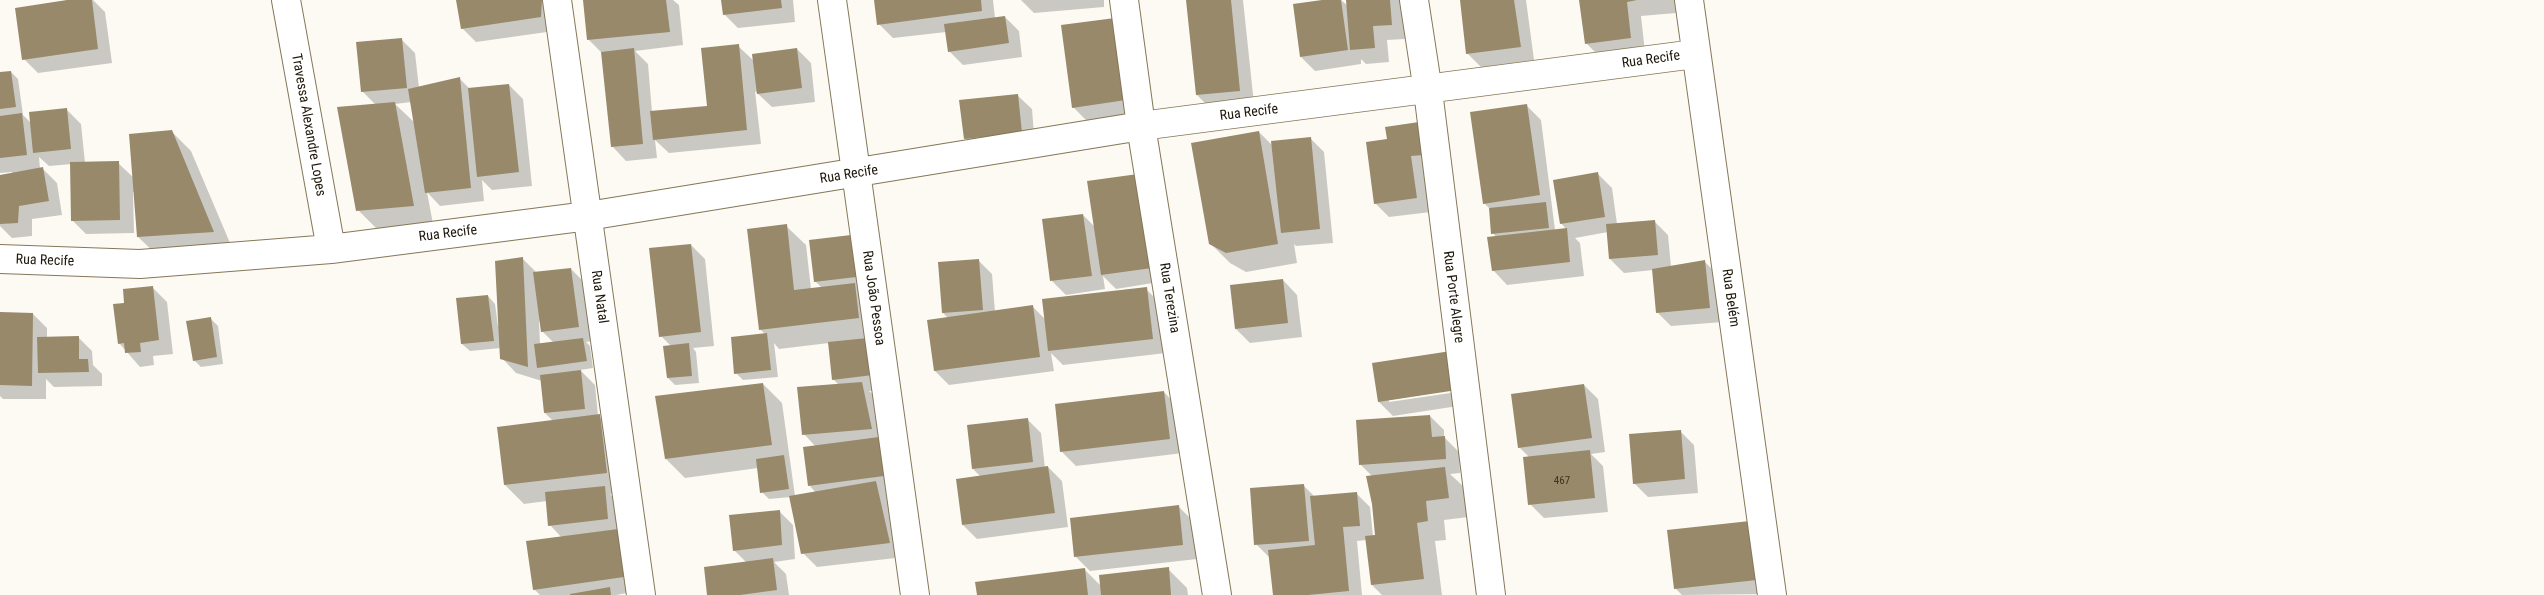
<!DOCTYPE html>
<html>
<head>
<meta charset="utf-8">
<style>
	body { margin:0 }
	canvas { display:block; background:#fdfaf3 }
</style>
</head>
<body>
<canvas width="2544" height="595"></canvas>
<script>
const ctx = document.querySelector('canvas').getContext('2d');
ctx.lineJoin = 'round';
function fill(path, color) { ctx.fillStyle = color; ctx.fill(path, 'evenodd'); }
const toPath = rows => new Path2D(rows.map(r => 'M' + r).join(''));
function stroke(path, color, width, dash) { ctx.strokeStyle = color; ctx.lineWidth = width; ctx.lineCap = dash ? 'butt' : 'round'; ctx.setLineDash(dash || []); ctx.stroke(path); }
function drawText(font, color, halo, rows, align = 'center') {
  ctx.font = font + ' "Roboto Condensed",sans-serif'; ctx.lineWidth = 4; ctx.setLineDash([]); ctx.textBaseline = 'middle'; ctx.strokeStyle = halo; ctx.fillStyle = color; for (const [text, x, y, turn = 0] of rows) {
    ctx.save(); ctx.translate(x, y); ctx.rotate((+turn || 0) * Math.PI / 180); ctx.textAlign = isNaN(turn) ? turn : align; if (halo) ctx.strokeText(text, 0, 0); ctx.fillText(text, 0, 0); ctx.restore();
  }
}
const shadow = toPath([
	[76,0,93,0,105,12,112,63,38,73,24,59],
	[458,0,556,0,554,31,476,42,462,28],
	[587,0,673,0,679,5,683,45,635,51,648,64,652,112,708,107,738,46,754,61,797,49,811,63,815,102,772,107,755,91,761,144,669,153,655,140,657,158,626,161,612,146,602,53,589,40],
	[723,0,793,0,795,22,738,28,724,14],
	[875,0,993,0,995,18,1005,17,1019,31,1022,57,963,65,949,51,946,32,893,38,879,24],
	[1021,0,1104,0,1104,7,1034,13],
	[1187,0,1243,0,1254,104,1211,109,1197,95],
	[1331,0,1341,0,1348,6,1347,0,1402,0,1405,39,1387,40,1389,62,1366,64,1361,59,1361,64,1315,71,1301,57],
	[1461,0,1526,0,1534,60,1481,67,1467,53],
	[1581,0,1675,0,1676,13,1641,16,1645,52,1600,57,1586,43],
	[1062,26,1140,114,1087,121,1073,107],
	[401,39,415,53,419,88,460,79,470,89,509,85,523,99,532,186,492,190,482,180,484,201,440,206,427,192,433,224,377,229,358,210,376,105,362,91],
	[411,102,415,123,395,104],
	[11,72,18,79,23,115,32,124,67,110,81,124,85,163,118,163,134,178,172,132,191,151,233,250,158,256,138,237,135,192,133,192,134,233,86,234,72,220,72,164,49,166,39,157,40,169,43,169,57,183,62,215,32,219,32,236,12,238,0,226,0,176,12,174,12,172,0,173,0,74],
	[1017,95,1032,109,1035,147,979,152,965,138],
	[1527,106,1541,120,1555,230,1566,229,1561,223,1598,174,1612,188,1617,224,1654,221,1668,235,1671,267,1704,261,1718,275,1723,322,1671,326,1657,312,1653,270,1624,273,1610,259,1608,232,1575,238,1580,243,1584,276,1507,285,1493,270,1496,237,1493,233,1490,209,1484,203],
	[1418,123,1431,212,1389,217,1375,203,1389,140],
	[1259,132,1273,146,1310,138,1324,152,1333,243,1296,246,1294,244,1297,263,1246,272,1230,263,1210,243],
	[1089,182,1165,281,1116,289,1103,276,1105,289,1066,295,1052,281,1083,215,1095,227],
	[786,226,806,245,811,289,822,288,815,281,850,236,864,250,886,389,869,391,876,397,897,490,885,492,890,496,904,557,817,567,803,553,791,497,769,499,762,492,758,468,685,478,666,459,763,384,782,403,795,496,816,493,810,486,804,448,816,447,804,434,839,385,833,379,829,343,779,349,774,343,778,377,743,380,736,373,765,334,760,329],
	[691,245,705,259,714,346,693,348,696,352,699,383,675,385,668,378,671,346,661,336],
	[522,258,537,273,571,269,585,283,592,341,586,342,590,346,593,368,580,370,595,385,598,416,619,435,625,492,610,494,618,502,637,591,616,595,540,595,534,589,562,538,550,525,547,501,524,504,505,485,553,421,545,413,542,381,516,373,502,358,501,348,470,351,462,344,488,296,495,304,498,326,500,326],
	[539,321,541,321,542,331,554,343,540,344],
	[978,260,992,274,995,312,1033,307,1045,319,1146,289,1160,303,1166,353,1063,365,1051,353,1054,371,949,385,935,371,948,318,943,313],
	[1283,280,1297,295,1302,337,1250,343,1236,329],
	[153,288,167,302,173,354,153,356,154,365,140,367,119,343,125,304],
	[0,313,33,314,47,328,47,338,78,337,92,351,93,365,102,374,102,386,54,387,46,379,46,399,3,399,0,396],
	[210,318,218,326,223,364,201,367,194,360],
	[1451,352,1471,404,1393,416,1379,402,1373,364],
	[1463,388,1464,391,1389,402,1389,400],
	[1584,385,1598,399,1605,452,1591,454,1603,466,1608,512,1544,518,1530,504,1530,458,1519,447],
	[1164,392,1178,407,1183,453,1076,466,1062,452],
	[1430,416,1444,430,1444,437,1459,452,1460,473,1450,474,1464,487,1468,517,1444,520,1446,540,1435,541,1442,595,1382,595,1372,585,1367,540,1357,541,1362,595,1274,595,1270,558,1256,544,1304,486,1315,497,1356,493,1370,507,1373,536,1376,536,1373,477,1360,464],
	[1027,419,1041,433,1045,468,1048,467,1062,481,1068,527,977,539,963,525,981,477,973,469],
	[1680,431,1694,445,1698,493,1648,497,1634,483],
	[1178,506,1192,520,1197,559,1090,571,1076,557,1071,519],
	[779,511,793,525,795,559,774,562,786,574,789,595,708,595,747,563,734,550],
	[1750,523,1770,594,1682,595,1675,588],
	[1084,569,1102,587,1168,569,1187,588,1188,595,978,595]
]);
const building = toPath([
	[67,0,92,0,98,49,22,60,15,8],
	[456,0,542,0,541,17,461,29],
	[583,0,666,0,670,32,587,40],
	[721,0,781,0,782,8,723,15],
	[874,0,981,0,982,11,877,25],
	[1186,0,1231,0,1240,91,1196,95],
	[1322,0,1341,0,1348,50,1300,57,1293,4],
	[1346,0,1390,0,1392,25,1373,26,1375,48,1350,50],
	[1460,0,1514,0,1521,47,1466,54],
	[1579,0,1637,0,1627,2,1631,38,1585,44],
	[1005,16,1009,43,948,52,944,24],
	[1115,18,1126,100,1072,108,1061,25],
	[402,38,407,88,361,92,356,42],
	[739,44,747,130,653,140,650,111,707,106,701,48],
	[634,48,643,144,611,147,601,52],
	[797,48,802,88,757,94,752,54],
	[11,71,16,107,0,109,0,72],
	[460,77,471,188,425,193,408,89],
	[509,84,519,172,477,177,468,88],
	[1018,94,1022,133,964,139,959,100],
	[395,102,414,206,356,211,337,107],
	[1527,104,1540,195,1483,204,1470,112],
	[67,108,71,149,33,153,29,112],
	[22,113,27,155,0,158,0,116],
	[1419,122,1423,155,1411,156,1417,198,1374,204,1366,142,1387,139,1385,127],
	[172,130,214,232,137,237,129,134],
	[1259,131,1278,244,1226,253,1209,244,1191,143],
	[1311,137,1320,229,1281,233,1271,141],
	[119,161,120,220,71,221,70,162],
	[43,167,49,201,19,206,18,223,0,224,0,175],
	[1598,172,1605,217,1560,224,1553,180],
	[1138,174,1152,268,1101,275,1087,181],
	[1546,202,1549,228,1491,234,1489,208],
	[1083,214,1092,276,1050,281,1042,219],
	[1655,220,1658,255,1609,259,1606,224],
	[787,224,794,290,855,283,859,318,759,330,747,229],
	[1567,228,1570,262,1492,271,1487,237],
	[851,235,856,277,814,282,809,240],
	[691,244,701,332,659,337,649,248],
	[523,257,528,367,500,359,495,261],
	[979,259,983,310,942,313,938,262],
	[1705,260,1710,308,1656,313,1652,269],
	[571,268,579,327,541,332,533,272],
	[1283,279,1288,323,1235,329,1230,285],
	[153,286,159,340,140,343,141,352,125,353,124,343,118,344,113,304,124,303,123,289],
	[1147,287,1153,339,1048,351,1042,299],
	[488,295,494,341,461,344,456,298],
	[1033,305,1040,357,934,371,927,320],
	[0,312,33,313,32,386,0,385],
	[211,317,217,357,193,361,186,321],
	[767,333,771,370,734,374,731,337],
	[79,336,79,359,88,359,89,372,38,373,37,337],
	[583,338,587,361,537,368,534,344],
	[868,338,873,375,832,380,828,342],
	[689,343,692,376,667,378,663,346],
	[1451,351,1457,390,1378,402,1372,363],
	[581,370,585,409,544,413,540,375],
	[862,382,872,429,802,435,797,387],
	[763,383,772,445,665,459,655,396],
	[1584,384,1592,438,1518,448,1511,394],
	[1164,391,1170,439,1060,452,1055,404],
	[600,414,607,473,504,485,497,427],
	[1430,415,1432,437,1445,436,1446,459,1359,465,1356,420],
	[1028,418,1033,462,972,469,967,425],
	[1681,430,1685,479,1633,484,1629,434],
	[879,437,884,476,808,486,803,447],
	[1590,450,1595,498,1528,505,1523,457],
	[784,455,789,489,760,493,756,459],
	[1048,466,1055,513,962,525,956,479],
	[1445,467,1449,498,1426,501,1428,521,1417,523,1424,579,1371,585,1365,536,1375,535,1372,504,1366,476],
	[876,481,890,543,801,554,789,496],
	[1304,484,1309,541,1254,545,1250,488],
	[605,486,608,519,548,526,545,492],
	[1357,492,1360,526,1343,527,1349,591,1308,595,1273,595,1268,550,1315,545,1310,496],
	[1179,505,1183,545,1074,557,1070,518],
	[780,510,782,545,733,551,729,515],
	[1750,521,1757,580,1674,589,1667,530],
	[618,529,624,577,533,590,526,541],
	[773,558,777,590,740,595,707,595,704,567],
	[1169,567,1171,595,1101,595,1099,575],
	[1085,568,1088,595,977,595,975,582],
	[610,587,611,595,570,595,570,594]
]);
const street = toPath([
	[286,0,331,249],
	[557,0,641,595],
	[832,0,915,595],
	[1124,0,1141,126,1217,595],
	[1414,0,1428,91,1491,595],
	[1689,0,1772,595],
	[0,259,140,264,331,249,588,216,1141,126,1695,54]
]);
const numberNames = [
	["467",1562,481]
];
const streetNames = [
	["Rua Recife",1651,60,-8],
	["Rua Recife",1249,113,-7],
	["Travessa Alexandre Lopes",308,125,80],
	["Rua Recife",849,175,-9],
	["Rua Recife",448,234,-7],
	["Rua Recife",45,261,2],
	["Rua Natal",599,297,82],
	["Rua Porte Alegre",1453,297,83],
	["Rua João Pessoa",873,298,82],
	["Rua Terezina",1169,298,81],
	["Rua Belém",1730,298,82]
];
fill(shadow, '#0003');
fill(building, '#97896a');
stroke(street, '#857759', 30);
stroke(street, '#fff', 28);
drawText('11px', '#3c3423', null, numberNames);
drawText('14px', '#1d170b', '#fff', streetNames);
</script>
</body>
</html>
